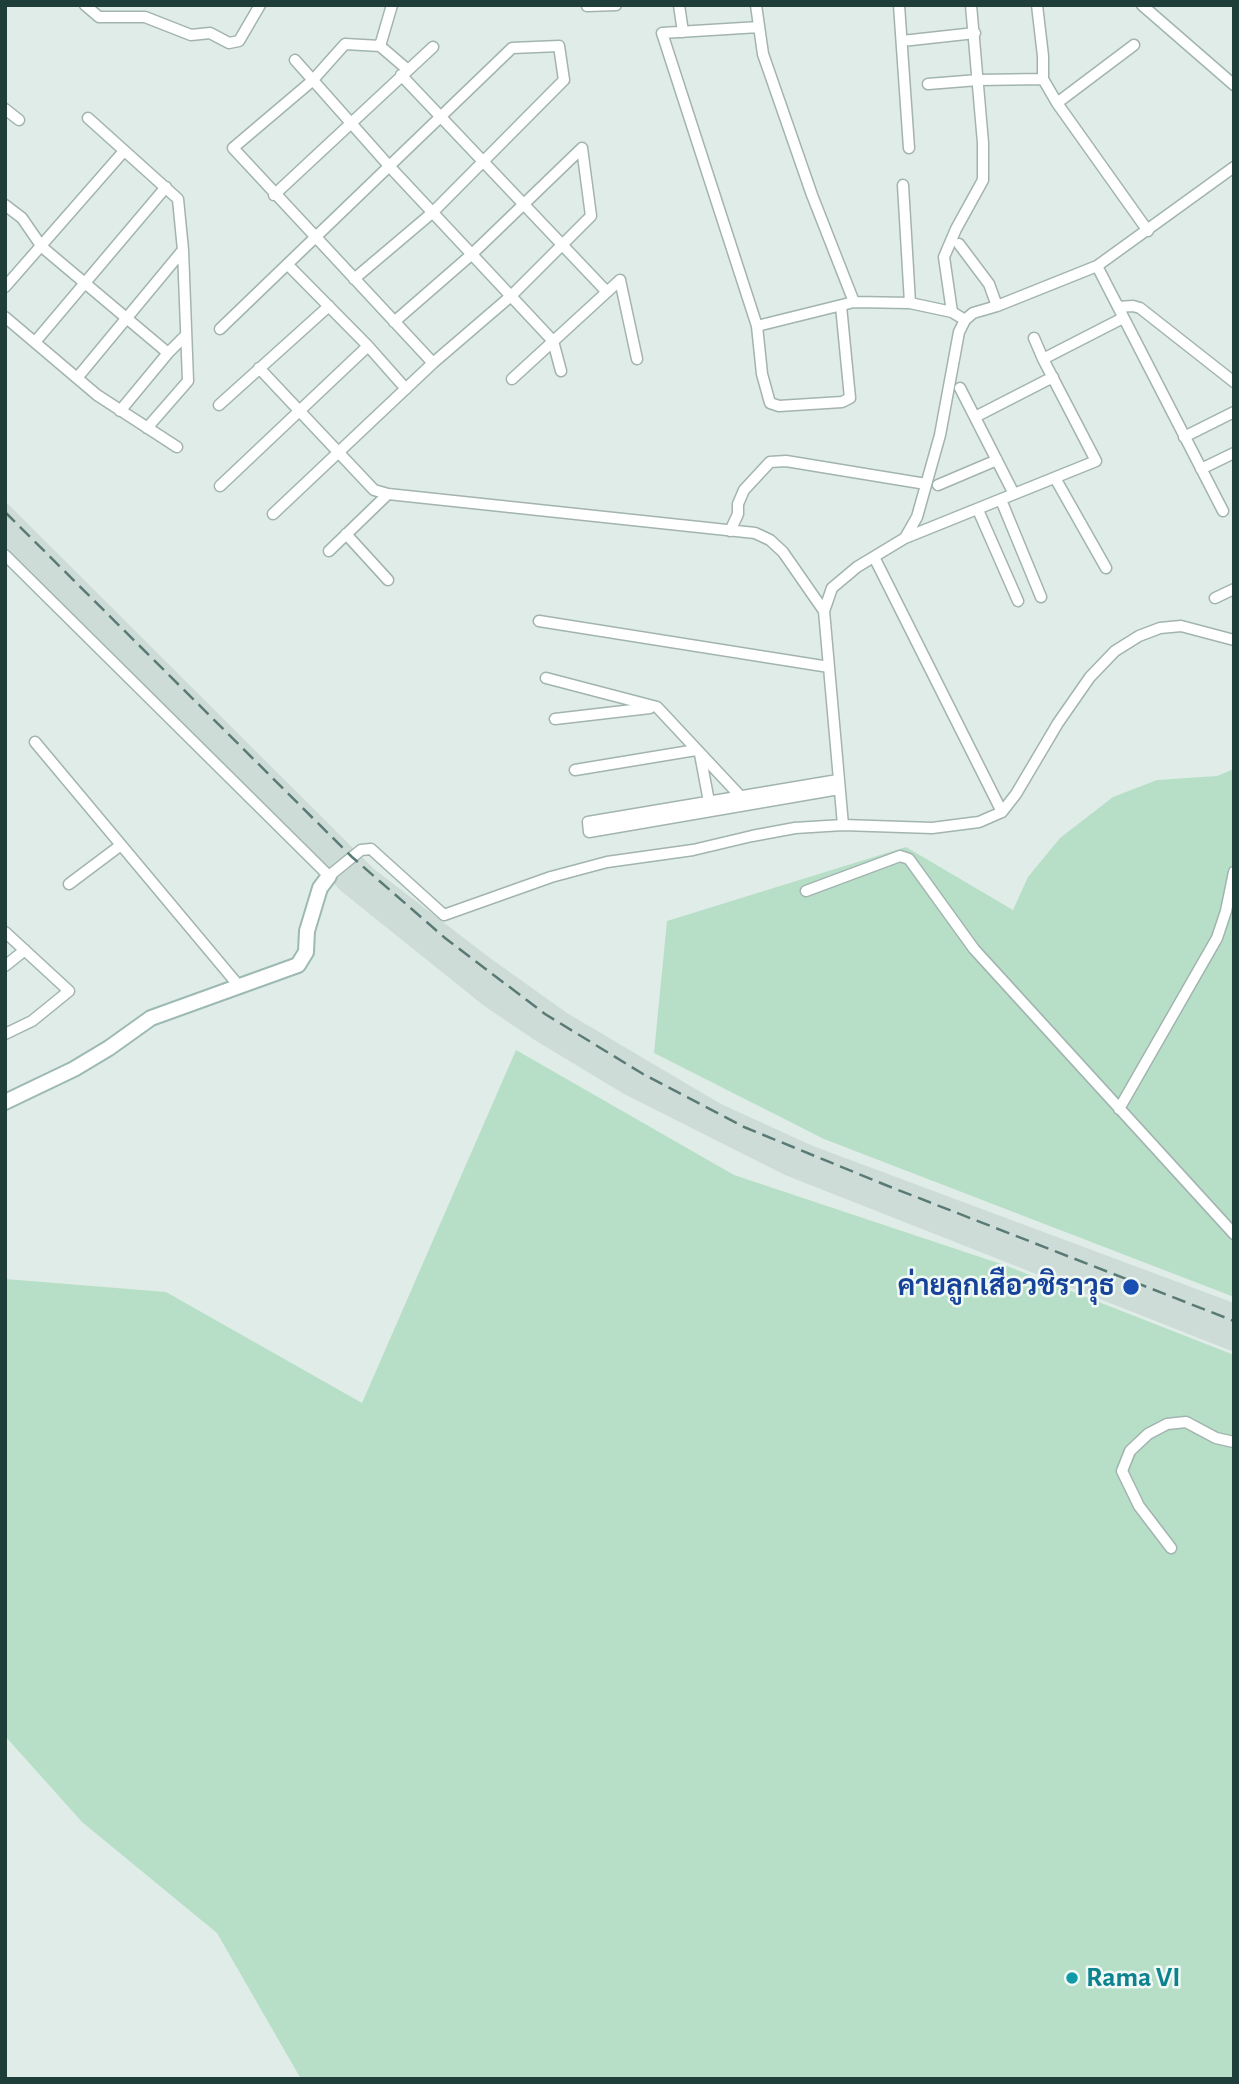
<!DOCTYPE html>
<html>
<head>
<meta charset="utf-8">
<style>
	body { margin:0 }
	#map { position:relative; width:1239px; height:2084px; overflow:hidden; background:#e0ece8; font-family:"Alegreya Sans",sans-serif }
	canvas { display:block }
	.frame { position:absolute; inset:0; border:7px solid #1f3e3a; pointer-events:none }
</style>
</head>
<body>
<div id="map">
<canvas width="1239" height="2084"></canvas>
<div class="frame"></div>
</div>
<script>
const ctx = document.querySelector('canvas').getContext('2d');
ctx.lineJoin = 'round';
function fill(path, color) { ctx.fillStyle = color; ctx.fill(path, 'evenodd'); }
const toPath = rows => new Path2D(rows.map(r => 'M' + r).join(''));
function stroke(path, color, width, dash) { ctx.strokeStyle = color; ctx.lineWidth = width; ctx.lineCap = dash ? 'butt' : 'round'; ctx.setLineDash(dash || []); ctx.stroke(path); }
function drawText(font, color, halo, rows, align = 'center') {
  ctx.font = font + ' "Alegreya Sans",Sarabun,sans-serif'; ctx.lineWidth = 5; ctx.setLineDash([]); ctx.textBaseline = 'middle'; ctx.strokeStyle = halo; ctx.fillStyle = color; for (const [text, x, y, turn = 0] of rows) {
    ctx.save(); ctx.translate(x, y); ctx.rotate((+turn || 0) * Math.PI / 180); ctx.textAlign = isNaN(turn) ? turn : align; if (halo) ctx.strokeText(text, 0, 0); ctx.fillText(text, 0, 0); ctx.restore();
  }
}
const built = toPath([
	[5,501,374,869,490,958,567,1013,721,1104,813,1146,1234,1303,1234,1352,785,1175,624,1094,533,1039,483,1005,341,891,148,689,5,548]
]);
const green = toPath([
	[1234,769,1234,1297,824,1139,654,1053,667,921,906,847,1013,910,1028,877,1060,838,1113,797,1157,780,1217,776],
	[516,1050,734,1175,1007,1266,1234,1355,1234,2079,301,2079,217,1933,82,1822,5,1736,5,1279,166,1292,362,1403]
]);
const street = toPath([
	[85,5,99,17,145,17,191,35,210,33,229,43,239,41,260,5],
	[679,5,683,32],
	[756,5,763,54,812,195,854,302],
	[899,5,909,148],
	[1037,5,1043,56,1043,79],
	[1142,5,1234,85],
	[587,6,616,5],
	[759,27,662,33,757,326,762,374,770,403,779,406,842,402,850,398,841,306],
	[902,41,975,33],
	[380,46,392,5],
	[295,60,390,167,553,341,561,371],
	[408,70,380,46,345,44,312,81,233,148,433,363],
	[401,75,607,292],
	[928,84,978,80,1043,79,1057,103,1148,231],
	[1057,103,1134,45],
	[5,109,19,120],
	[88,118,178,199,183,250,188,381,147,428],
	[903,185,910,303],
	[274,195,433,47],
	[5,205,22,218,42,247,168,353],
	[959,244,989,284,997,306],
	[288,265,368,346,406,389],
	[1097,266,1223,511],
	[620,280,637,359],
	[5,287,124,151],
	[1118,307,1133,306,1140,308,1234,382],
	[952,312,944,257,956,229,983,180,983,143,971,5],
	[5,317,97,395,177,447],
	[394,322,471,255,582,148],
	[757,326,854,302,910,303,952,312,965,320],
	[220,329,512,48,559,46,564,80,432,213,354,279],
	[1034,338,1043,359,1123,318],
	[35,342,166,187],
	[259,368,374,490,388,494,755,533,770,540,783,552,824,611],
	[77,378,183,250],
	[512,379,620,280],
	[960,388,1014,494],
	[219,405,329,306],
	[120,411,168,353,186,335],
	[975,417,1053,377],
	[1184,437,1234,412],
	[1201,469,1234,453],
	[1055,478,1106,568],
	[938,485,997,460],
	[220,486,368,346],
	[1001,500,1041,597],
	[978,510,1018,601],
	[273,514,433,363,511,296,591,216,582,148],
	[730,531,738,514,738,504,744,490,770,462,786,461,926,484],
	[346,534,388,580],
	[905,538,1096,461,1043,359],
	[329,551,388,494],
	[5,555,329,876,361,850,371,849,444,915,551,877,607,862,693,850,752,836,795,828,843,825,932,828,979,822,1002,812,1016,794,1058,723,1090,677,1115,651,1139,636,1160,628,1181,626,1234,640],
	[874,557,1002,812],
	[1215,598,1234,589],
	[539,621,829,667],
	[546,678,657,707,743,799],
	[555,719,650,708],
	[35,742,239,986],
	[700,754,710,807],
	[575,770,696,750],
	[838,780,588,822,589,832,839,789],
	[843,825,824,611,832,588,857,567,905,538,917,517,940,435,959,332,965,320,973,313,997,306,1097,266,1234,167],
	[69,884,121,845],
	[806,891,900,856,909,859,974,949,1234,1234],
	[5,932,69,991,32,1021,5,1034],
	[5,966,25,950],
	[1119,1109,1217,938,1226,911,1234,872],
	[1171,1548,1139,1506,1122,1471,1130,1451,1148,1434,1167,1424,1186,1422,1216,1438,1234,1442]
]);
const secondary = toPath([
	[5,1102,74,1069,109,1048,151,1018,298,965,306,952,307,931,320,888,329,876]
]);
const rail = toPath([
	[5,512,352,857,445,938,545,1014,643,1074,744,1127,888,1186,1234,1321]
]);
const markers = [
	[1131,1287,9,"#1a4fb4"],
	[1072,1978,7,"#0f9aa8"]
];
const transitNames = [
	["ค่ายลูกเสือวชิราวุธ",1115,1287]
];
const cultureNames = [
	["Rama VI",1086,1978]
];
fill(built, '#cedcd8');
fill(green, '#b7dfc7');
stroke(street, '#a2b4b0', 13);
stroke(secondary, '#9db9b3', 18);
stroke(street, '#fff', 10);
stroke(secondary, '#fff', 14);
stroke(rail, '#597a75', 2.5, [14, 7]);
for (const [x, y, r, color] of markers) { const dot = new Path2D(); dot.arc(x, y, r, 0, 2 * Math.PI); ctx.fillStyle = color; ctx.fill(dot); stroke(dot, '#f1f9f6', 2.5); }
drawText('bold 28px', '#164399', '#f1f9f6', transitNames, 'right');
drawText('bold 28px', '#0d838f', '#f1f9f6', cultureNames, 'left');
</script>
</body>
</html>
